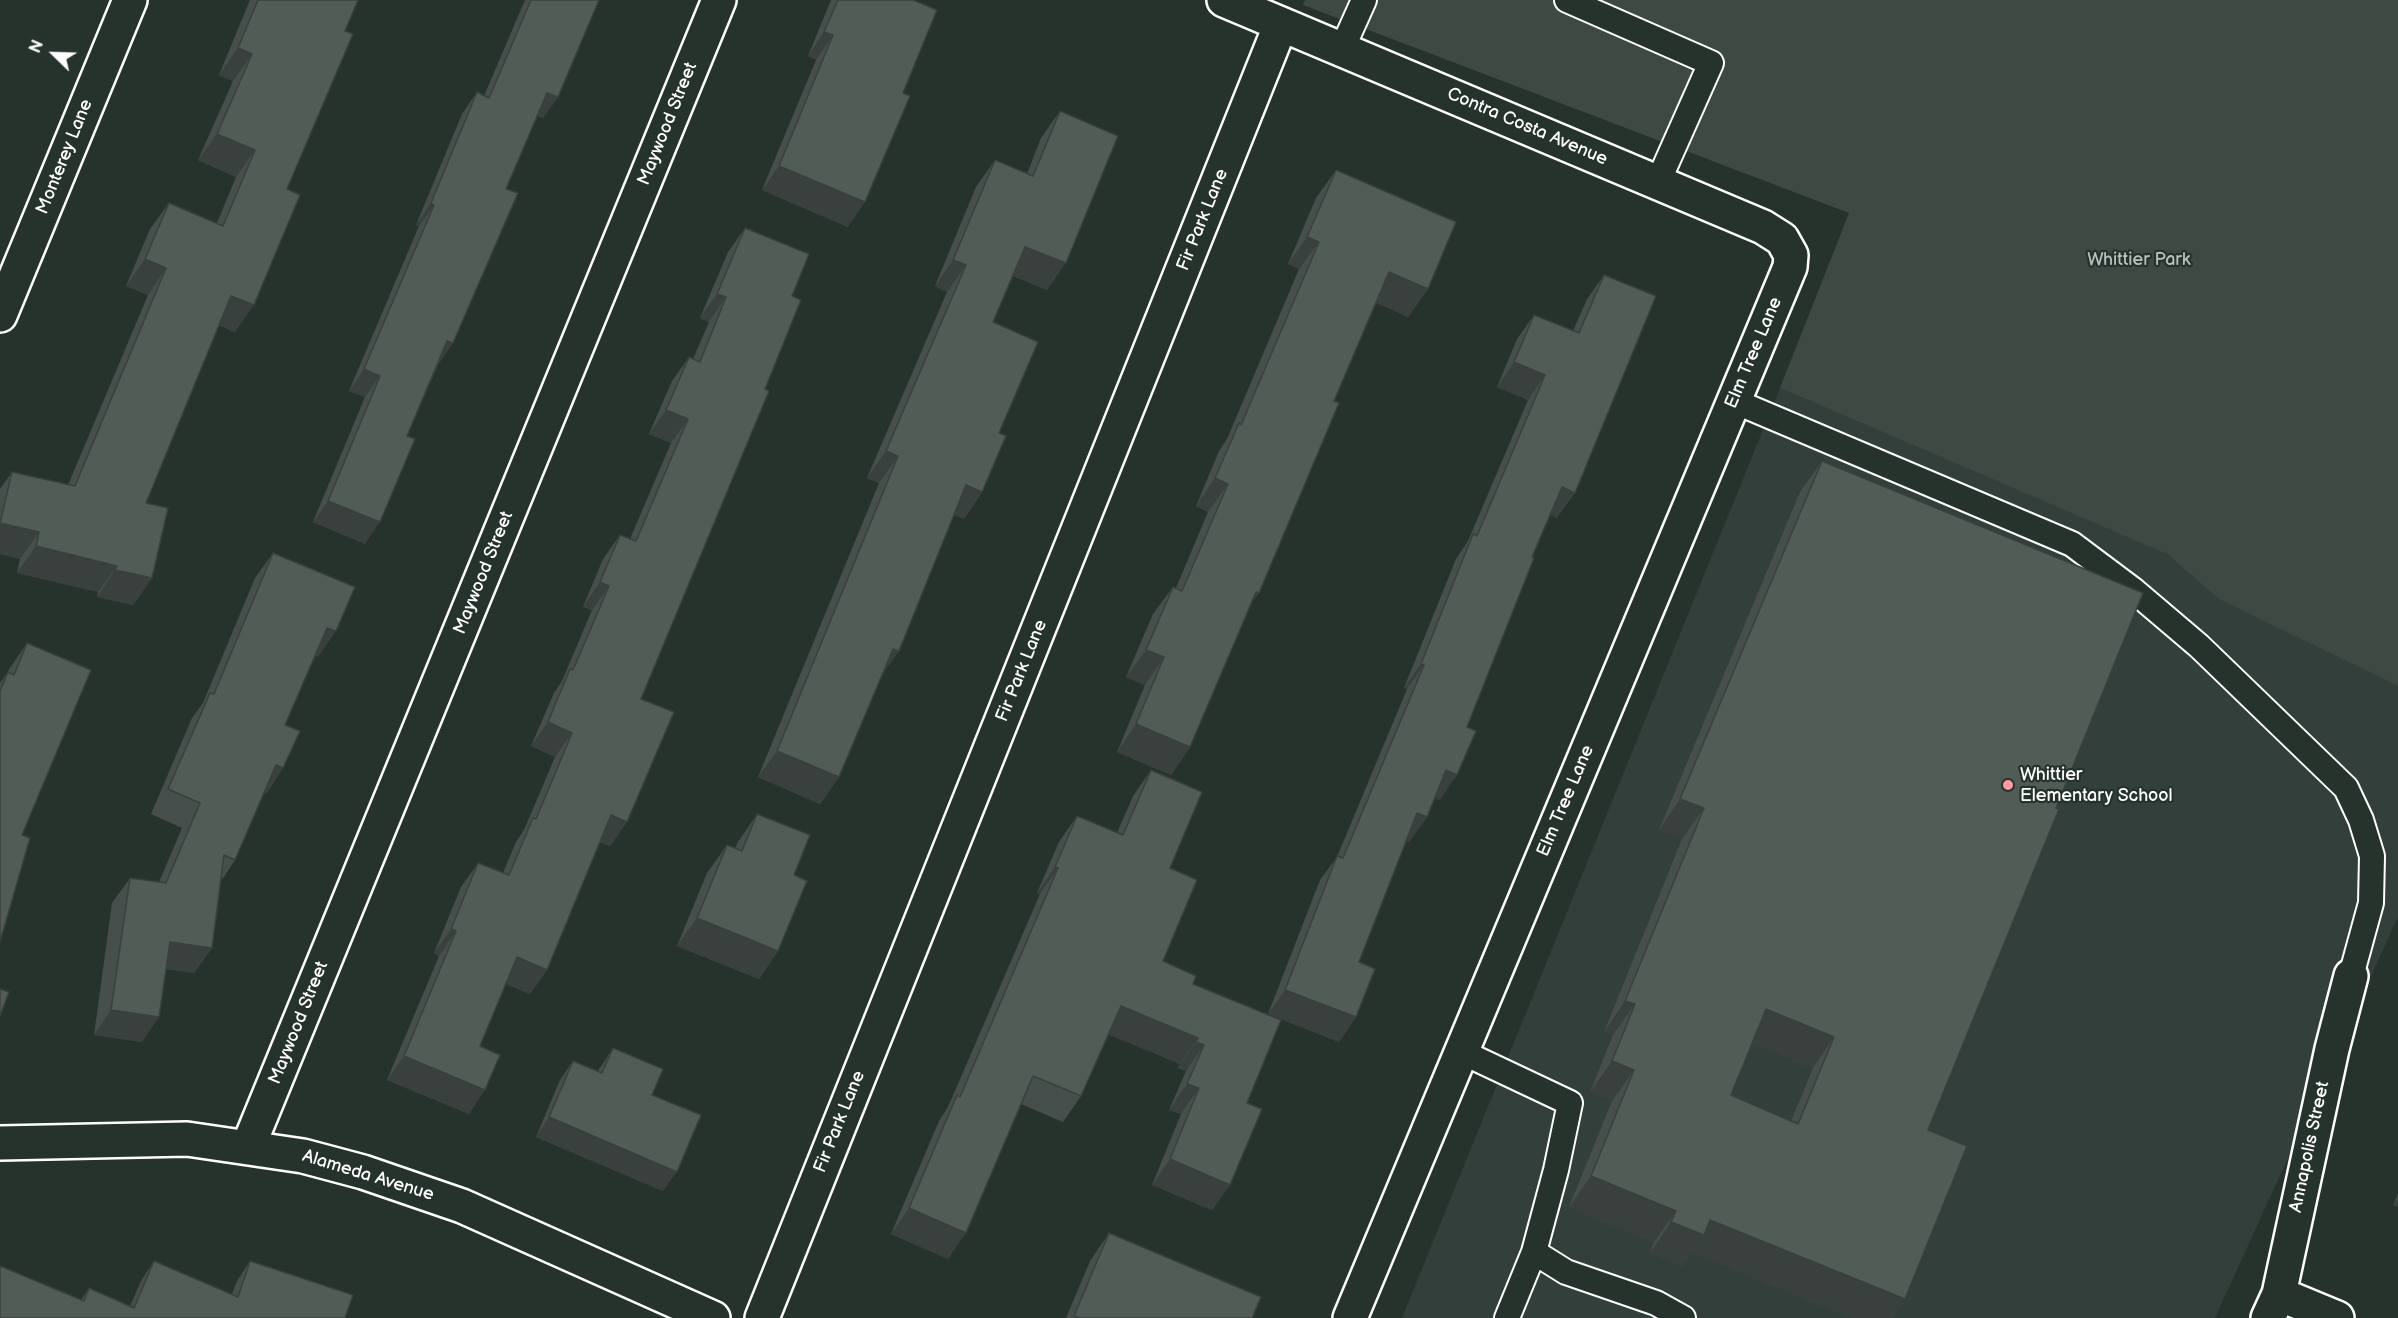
<!DOCTYPE html>
<html>
<head>
<meta charset="utf-8">
<style>
	body { margin:0 }
	#map { position:relative; width:2398px; height:1318px; overflow:hidden; background:#26332d; font-family:"Balsamiq Sans",sans-serif }
	canvas { display:block }
	.north { position:absolute; left:24px; top:24px; width:60px; height:60px; -webkit-text-stroke:4px #26332d; paint-order:stroke; rotate:293deg; font-size:16px; font-weight:700; line-height:24px; text-align:center; color:#fff }
	.north::after { content:''; display:block; margin:auto; width:21px; height:27px; background:#fff; clip-path:polygon(50% 0,100% 100%,50% 72%,0 100%) }
</style>
</head>
<body>
<div id="map">
<canvas width="2398" height="1318"></canvas>
<div class="north">N</div>
</div>
<script>
const ctx = document.querySelector('canvas').getContext('2d');
ctx.lineJoin = 'round';
function fill(path, color) { ctx.fillStyle = color; ctx.fill(path, 'evenodd'); }
const toPath = rows => new Path2D(rows.map(r => 'M' + r).join(''));
function stroke(path, color, width, dash) { ctx.strokeStyle = color; ctx.lineWidth = width; ctx.lineCap = dash ? 'butt' : 'round'; ctx.setLineDash(dash || []); ctx.stroke(path); }
function drawText(font, color, halo, rows, align = 'center') {
  ctx.font = font + ' "Balsamiq Sans",sans-serif'; ctx.lineWidth = 4.5; ctx.setLineDash([]); ctx.textBaseline = 'middle'; ctx.strokeStyle = halo; ctx.fillStyle = color; for (const [text, x, y, turn = 0] of rows) {
    ctx.save(); ctx.translate(x, y); ctx.rotate((+turn || 0) * Math.PI / 180); ctx.textAlign = isNaN(turn) ? turn : align; if (halo) ctx.strokeText(text, 0, 0); ctx.fillText(text, 0, 0); ctx.restore();
  }
}
const built = toPath([
	[1780,388,2398,653,2398,917,2215,1318,1402,1318]
]);
const green = toPath([
	[1305,0,2398,0,2398,686,2219,599,2169,555,1780,388,1849,213,1303,5]
]);
const lane = toPath([
	[1567,0,1711,63,1658,182],
	[1342,49,1364,0],
	[1734,401,2072,544,2132,589,2199,646,2346,788,2361,820,2372,856,2371,903,2351,976],
	[1462,1052,1570,1103,1556,1170,1534,1252,1566,1272,1656,1303,1683,1318],
	[1507,1318,1534,1252]
]);
const street = toPath([
	[1224,0,1763,227,1782,239,1791,255,1790,267,1350,1318],
	[0,315,130,0],
	[248,1147,719,0],
	[2279,1294,2337,1318],
	[762,1318,1281,24],
	[2268,1318,2279,1294,2332,1049,2351,976]
]);
const secondary = toPath([
	[0,1143,187,1139,303,1156,363,1172,462,1206,713,1318]
]);
const wall = toPath([
	[250,0,358,0,345,31,235,332,219,325,146,503,152,578,133,605,97,597,98,592,17,573,20,559,0,554,0,489,12,472,68,485,148,295,126,286,150,229,169,203,217,223,236,177,198,160,233,81,219,75],
	[525,0,599,0,558,97,543,118,537,116,506,189,438,365,407,436,365,544,313,522,365,397,349,391,419,226,416,225,462,114,477,92,484,96],
	[831,0,913,0,903,93,848,227,762,190,816,60,808,56],
	[1060,111,1047,290,1013,276,993,322,999,433,982,492,964,519,954,515,883,674,839,777,820,804,758,777,879,483,867,478,947,292,935,286,976,187,995,160,1027,174,1041,138],
	[1336,170,1428,289,1408,317,1376,302,1334,401,1251,605,1190,747,1171,775,1117,752,1145,685,1126,677,1153,614,1173,587,1176,588,1208,512,1196,506,1219,451,1227,439,1299,269,1288,264,1316,198],
	[745,228,792,296,765,389,641,699,627,822,610,846,600,842,547,970,530,994,506,984,480,1046,469,1114,387,1080,439,956,434,953,461,887,478,863,503,873,516,842,524,830,555,757,531,746,554,693,562,681,592,610,583,607,603,559,620,535,630,539,671,443,649,434,672,381,689,357,693,359,709,322,700,318,728,252],
	[1604,275,1557,518,1550,515,1532,557,1467,727,1440,800,1435,797,1427,817,1409,842,1406,840,1359,962,1356,1017,1339,1042,1268,1014,1320,880,1337,857,1407,689,1404,688,1456,559,1468,541,1528,400,1497,387,1517,339,1534,315,1573,331,1587,299],
	[1822,461,2056,808,1928,1130,1905,1299,1892,1318,1853,1318,1692,1253,1682,1266,1650,1253,1654,1242,1569,1207,1612,1101,1590,1092,1613,1035,1604,1032,1682,839,1659,830,1800,492],
	[1752,1043,1813,1068,1791,1121,1731,1095],
	[273,553,318,657,315,655,285,725,283,768,266,794,264,793,235,860,221,881,212,948,194,973,166,969,142,1042,94,1035,112,903,130,878,159,882,182,828,151,814,192,718,203,703,255,578],
	[27,643,22,835,0,942,0,683],
	[1151,770,1170,868,1163,961,1193,984,1247,1103,1230,1185,1212,1210,1152,1185,1181,1114,1169,1110,1186,1071,1178,1068,1180,1064,1108,1034,1081,1096,1063,1122,1021,1104,948,1259,891,1234,939,1121,948,1107,1040,894,1037,893,1059,842,1077,816,1117,833,1133,796],
	[757,814,794,875,778,951,759,979,677,946,707,873,727,845,735,848,738,842],
	[613,1048,652,1095,663,1191,536,1137,560,1080,573,1061,598,1071],
	[2398,1194,2398,1207,2393,1205],
	[1109,1233,1252,1318,1066,1318,1090,1261],
	[154,1261,232,1294,237,1281,250,1261,345,1318,0,1318,81,1300,89,1288,130,1306,141,1281]
]);
const shadedWall = toPath([
	[824,32,833,35,816,60,808,56],
	[238,48,252,54,233,81,219,75],
	[547,93,558,97,543,118,532,114],
	[217,134,255,150,236,177,198,160],
	[779,166,865,202,848,227,762,190],
	[431,203,434,205,419,226,416,225],
	[1307,237,1319,242,1299,269,1288,264],
	[1025,247,1066,263,1047,290,1007,273],
	[145,259,166,268,148,295,126,286],
	[953,260,966,265,947,292,935,286],
	[1389,272,1428,289,1408,317,1369,300],
	[717,294,726,297,709,322,700,318],
	[231,296,254,305,235,332,213,323],
	[447,341,453,343,438,365,432,362],
	[1514,362,1545,375,1528,400,1497,387],
	[364,369,380,376,365,397,349,391],
	[666,410,688,419,671,443,649,434],
	[886,451,898,456,879,483,867,478],
	[1215,478,1228,484,1208,512,1196,506],
	[966,485,982,492,964,519,947,512],
	[1562,487,1575,493,1557,518,1544,512],
	[328,501,380,522,365,544,313,522],
	[0,523,39,532,20,559,0,554],
	[36,546,117,566,98,592,17,573],
	[115,570,152,578,133,605,97,597],
	[600,582,609,586,592,610,583,607],
	[1256,592,1259,593,1239,621],
	[327,628,336,631,318,657,309,653],
	[893,649,899,651,880,678],
	[1146,650,1164,657,1145,685,1126,677],
	[1421,664,1424,665,1407,689,1404,688],
	[548,722,572,733,555,757,531,746],
	[1136,724,1190,747,1171,775,1117,752],
	[777,751,839,777,820,804,758,777],
	[276,765,283,768,266,794,258,790],
	[1446,770,1457,775,1440,800,1429,795],
	[1680,799,1704,808,1682,839,1659,830],
	[1417,813,1427,817,1409,842,1400,838],
	[611,815,627,822,610,846,595,840],
	[1055,867,1058,868,1040,894,1037,893],
	[697,918,778,951,759,979,677,946],
	[451,929,456,931,439,956,434,953],
	[170,942,212,948,194,973,152,967],
	[517,957,547,970,530,994,500,982],
	[1285,990,1356,1017,1339,1042,1268,1014],
	[1625,1001,1635,1004,1613,1035,1604,1032],
	[1121,1006,1198,1038,1180,1064,1103,1032],
	[1766,1009,1834,1037,1813,1068,1745,1040],
	[111,1010,159,1017,142,1042,94,1035],
	[1196,1042,1204,1045,1186,1071,1178,1068],
	[404,1056,485,1090,469,1114,387,1080],
	[1612,1061,1634,1070,1612,1101,1590,1092],
	[1187,1084,1199,1088,1181,1114,1169,1110],
	[549,1117,677,1172,663,1191,536,1137],
	[1170,1159,1230,1185,1212,1210,1152,1185],
	[1591,1176,1676,1211,1654,1242,1569,1207],
	[2398,1198,2398,1207,2393,1205],
	[909,1208,966,1233,948,1259,891,1234],
	[1710,1220,1905,1299,1892,1318,1853,1318,1692,1253,1682,1266,1650,1253,1671,1222]
]);
const building = toPath([
	[258,0,358,0,345,31,353,34,287,189,300,195,254,305,231,296,146,503,168,508,152,578,115,570,117,566,36,546,39,532,0,523,12,472,75,486,166,268,145,259,169,203,223,226,255,150,217,134,252,54,238,48,258,0],
	[531,0,599,0,558,97,547,93,506,189,518,193,453,343,447,341,407,436,415,439,380,522,328,501,380,376,364,369,434,205,431,203,477,92,489,98,531,0],
	[838,0,913,0,937,10,903,93,910,96,865,202,779,166,833,35,824,32,838,0],
	[1060,111,1118,136,1066,263,1025,247,993,322,1038,342,999,433,1006,436,982,492,966,485,899,651,893,649,839,777,777,751,898,456,886,451,966,265,953,260,995,160,1033,176,1060,111],
	[1336,170,1456,222,1428,289,1389,272,1334,401,1339,403,1259,593,1256,592,1190,747,1136,724,1164,657,1146,650,1173,587,1182,591,1228,484,1215,478,1239,423,1241,425,1319,242,1307,237,1336,170],
	[745,228,809,254,792,296,801,300,765,389,769,391,641,699,674,712,627,822,611,815,547,970,517,957,480,1046,500,1055,485,1090,404,1056,456,931,451,929,478,863,509,875,533,818,536,819,572,733,548,722,570,669,573,670,609,586,600,582,620,535,636,541,688,419,666,410,689,357,700,362,726,297,717,294,745,228],
	[1604,275,1656,296,1575,493,1562,487,1532,557,1534,558,1467,727,1476,731,1457,775,1446,770,1427,817,1417,813,1359,962,1375,969,1356,1017,1285,990,1337,856,1343,858,1424,665,1421,664,1473,534,1477,536,1545,375,1514,362,1534,315,1579,333,1604,275],
	[1822,461,2143,593,2056,808,2059,809,1928,1130,1967,1146,1905,1299,1710,1220,1704,1235,1671,1222,1676,1211,1591,1176,1634,1070,1612,1061,1635,1004,1625,1001,1704,808,1680,799,1822,461],
	[1766,1009,1834,1037,1798,1124,1731,1095,1766,1009],
	[273,553,355,587,336,631,327,628,285,725,300,731,283,768,276,765,235,860,224,855,212,948,170,942,159,1017,111,1010,130,878,166,883,200,803,168,789,210,693,214,694,273,553],
	[27,643,91,670,22,835,30,838,0,942,0,691,8,672,14,675,27,643],
	[1151,770,1202,792,1170,868,1197,880,1163,961,1196,976,1193,984,1281,1020,1247,1103,1262,1109,1230,1185,1170,1159,1199,1088,1187,1084,1204,1045,1196,1042,1198,1038,1121,1006,1081,1096,1033,1076,966,1233,909,1208,957,1095,960,1097,1058,868,1055,867,1077,816,1123,835,1151,770],
	[757,814,810,835,794,875,807,881,778,951,697,918,727,845,742,851,757,814],
	[0,989,9,992,0,1016,0,989],
	[613,1048,663,1069,652,1095,701,1115,677,1172,549,1117,573,1061,602,1073,613,1048],
	[1109,1233,1261,1297,1252,1318,1080,1318,1074,1316,1109,1233],
	[154,1261,238,1297,250,1261,353,1295,345,1318,0,1318,0,1266,84,1301,89,1288,134,1308,154,1261]
]);
const markers = [
	[2008,785,6,"#ff9aa2"]
];
const streetNames = [
	["Maywood Street",668,124,-68],
	["Contra Costa Avenue",1527,127,23],
	["Monterey Lane",65,157,-68],
	["Fir Park Lane",1203,220,-68],
	["Elm Tree Lane",1754,353,-67],
	["Maywood Street",484,573,-68],
	["Fir Park Lane",1022,671,-68],
	["Elm Tree Lane",1566,801,-67],
	["Maywood Street",299,1023,-68],
	["Fir Park Lane",840,1122,-68],
	["Annapolis Street",2310,1147,-78],
	["Alameda Avenue",368,1176,17]
];
const parkNames = [
	["Whittier Park",2139,260]
];
const poiNames = [
	["Whittier",2020,775],
	["Elementary School",2020,796]
];
fill(built, '#333f3a');
fill(green, '#3e4944');
stroke(lane, '#fff', 28);
stroke(street, '#fff', 38);
stroke(secondary, '#fff', 38);
stroke(lane, '#26332d', 24);
stroke(street, '#26332d', 33);
stroke(secondary, '#26332d', 33);
fill(wall, '#464f4b');
fill(shadedWall, '#39403d');
fill(building, '#515c57');
stroke(building, '#39403d', 1.5);
for (const [x, y, r, color] of markers) { const dot = new Path2D(); dot.arc(x, y, r, 0, 2 * Math.PI); ctx.fillStyle = color; ctx.fill(dot); stroke(dot, '#26332d', 2); }
drawText('18px', '#fff', '#26332d', streetNames);
drawText('18px', '#bbbfbe', '#26332d', parkNames);
drawText('18px', '#fff', '#26332d', poiNames, 'left');
</script>
</body>
</html>
